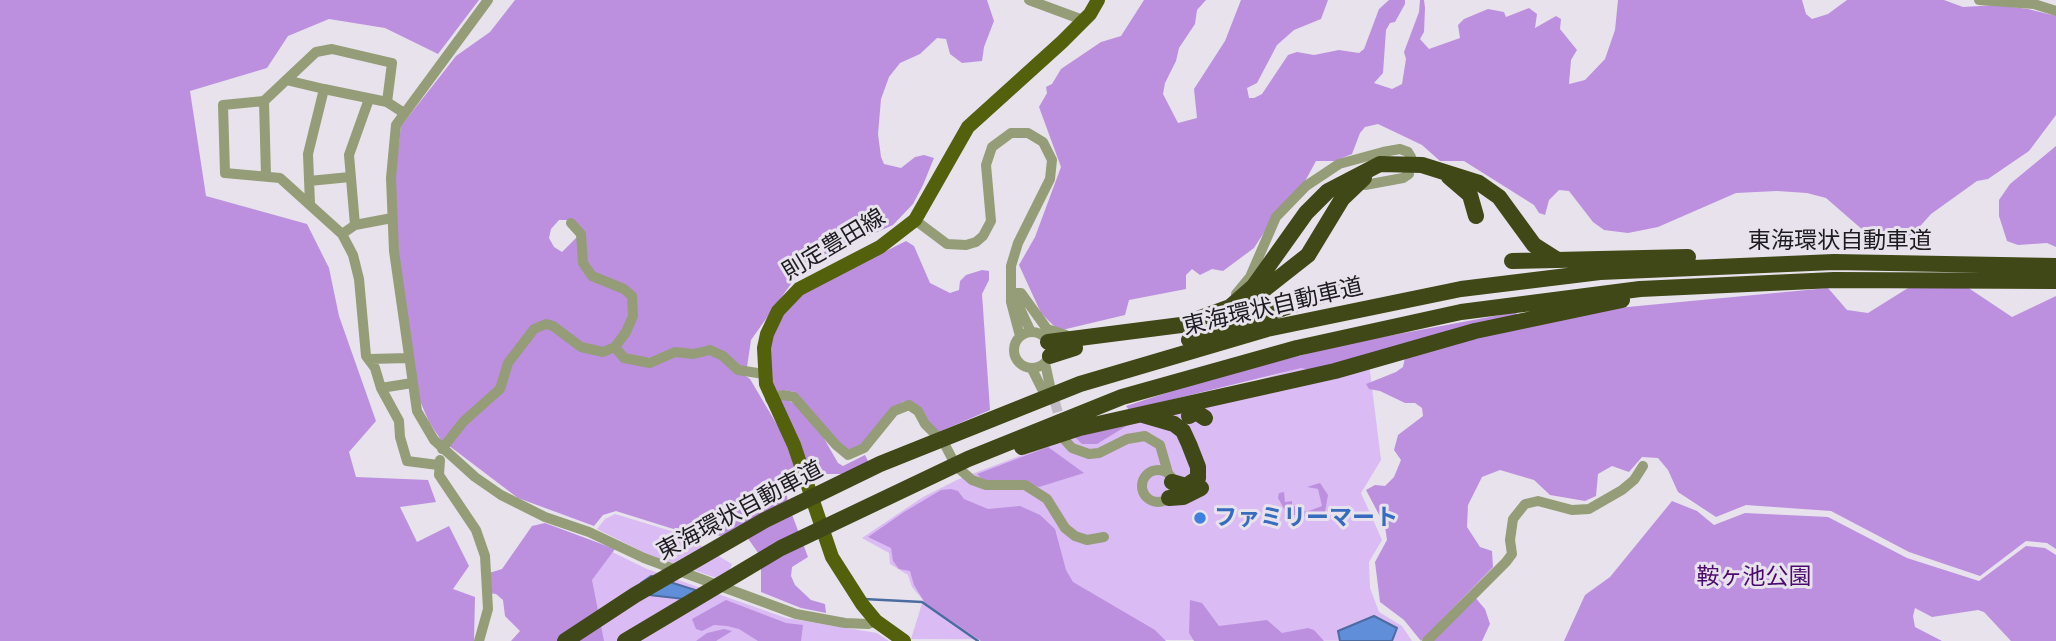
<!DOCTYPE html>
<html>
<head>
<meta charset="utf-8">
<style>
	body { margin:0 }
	canvas { display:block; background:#e7e2ec }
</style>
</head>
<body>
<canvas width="2056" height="641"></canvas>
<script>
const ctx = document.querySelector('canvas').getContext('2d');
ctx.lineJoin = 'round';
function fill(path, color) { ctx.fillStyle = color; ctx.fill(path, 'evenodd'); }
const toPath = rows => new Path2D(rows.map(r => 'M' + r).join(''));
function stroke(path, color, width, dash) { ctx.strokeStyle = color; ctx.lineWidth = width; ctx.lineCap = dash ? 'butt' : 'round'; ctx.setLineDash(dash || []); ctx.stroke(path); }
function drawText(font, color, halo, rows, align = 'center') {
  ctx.font = font + ' "IBM Plex Sans","Noto Sans JP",sans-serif'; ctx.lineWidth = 6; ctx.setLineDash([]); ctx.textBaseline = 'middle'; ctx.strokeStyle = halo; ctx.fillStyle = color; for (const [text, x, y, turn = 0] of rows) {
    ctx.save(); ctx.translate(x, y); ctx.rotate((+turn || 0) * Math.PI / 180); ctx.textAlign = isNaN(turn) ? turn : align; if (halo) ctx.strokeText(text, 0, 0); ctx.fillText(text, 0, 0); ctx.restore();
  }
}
const green = toPath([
	[1367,347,1381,460,1361,493,1382,540,1369,562,1370,588,1379,612,1402,626,1412,641,911,639,923,600,912,587,908,575,890,564,889,553,862,538,923,497,959,479,1056,442],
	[615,514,681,534,732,564,725,581,645,553,597,529,605,519],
	[598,545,647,569,786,618,877,633,889,641,534,641]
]);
const forest = toPath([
	[0,0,479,0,438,54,385,28,329,19,288,36,267,68,190,91,206,196,307,224,329,268,339,316,376,421,349,452,356,477,428,480,436,502,400,507,417,542,449,526,469,566,453,589,475,597,474,641,0,641],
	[515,0,987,0,994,21,984,47,982,61,962,63,950,54,946,39,937,38,920,54,900,63,889,77,881,99,878,134,881,157,884,164,901,168,915,157,924,155,934,158,923,185,913,204,893,225,826,255,798,274,751,340,747,367,738,368,726,355,712,348,692,351,673,349,647,361,624,354,618,346,633,323,637,308,632,290,593,274,586,263,580,227,573,220,559,220,551,229,549,238,554,247,562,252,578,236,580,259,589,277,625,292,630,298,628,323,613,346,601,350,582,344,553,322,533,327,505,362,497,388,462,420,443,443,429,422,420,401,398,248,395,178,401,126,456,56,490,32],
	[1144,0,1206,0,1197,10,1195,24,1179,48,1176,61,1165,83,1163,94,1178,123,1197,118,1194,89,1225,41,1241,0,1328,0,1321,19,1294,30,1277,45,1257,83,1247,88,1249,98,1254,98,1262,94,1288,55,1297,52,1314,55,1339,50,1359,53,1364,49,1379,9,1389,0,1405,0,1405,4,1395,22,1390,23,1386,30,1383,73,1374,83,1392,89,1402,84,1406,59,1404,52,1419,12,1420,0,1424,0,1425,8,1424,32,1420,39,1429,49,1460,38,1458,25,1464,19,1488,9,1504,12,1506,17,1529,8,1537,14,1535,28,1556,16,1561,19,1560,29,1577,50,1571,60,1569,84,1585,80,1605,59,1615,30,1618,0,1802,0,1806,14,1812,19,1828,14,1847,0,1944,0,1963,7,1997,5,2028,9,2056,16,2056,115,2029,151,1988,179,1977,181,1931,214,1906,242,1889,245,1872,238,1826,198,1807,193,1777,191,1736,193,1658,227,1628,233,1604,230,1593,222,1569,191,1559,190,1549,200,1545,215,1539,213,1534,205,1464,161,1440,161,1422,145,1378,124,1365,127,1360,133,1352,154,1335,161,1316,161,1303,185,1274,217,1254,248,1223,271,1212,269,1200,275,1192,269,1186,275,1186,289,1129,300,1125,315,1062,330,1056,328,1041,313,1019,265,1035,237,1061,167,1039,107,1047,93,1046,87,1052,84,1061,69,1101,42,1121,36],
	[2056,146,2056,247,2047,243,2018,245,2007,241,1999,216,1999,200,2010,184],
	[906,241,914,246,930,283,950,293,959,290,960,281,966,275,982,270,989,271,989,280,982,294,990,410,939,432,907,401,902,402,856,450,844,449,795,392,783,390,775,393,770,380,771,336,786,308,801,294],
	[1967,287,2012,317,2056,296,2056,549,2047,543,2026,541,1980,576,1909,552,1831,511,1746,505,1716,517,1678,492,1668,470,1658,458,1642,457,1629,472,1612,466,1598,474,1596,496,1585,501,1550,495,1534,480,1500,470,1482,477,1468,505,1467,527,1480,547,1492,551,1493,567,1421,641,1404,620,1380,602,1375,562,1387,540,1385,526,1366,490,1375,485,1385,486,1394,477,1401,460,1394,450,1398,435,1423,416,1422,408,1415,403,1405,403,1380,391,1369,389,1366,384,1396,372,1403,367,1405,357,1507,329,1596,310,1828,288,1847,310,1868,313,1908,288],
	[1516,312,1518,317,1310,370,1301,368,1129,410,1126,406,1212,378,1345,344],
	[547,327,564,339,614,351,625,360,710,352,750,379,786,440,797,469,786,488,788,504,808,557,792,567,791,576,795,585,811,600,825,604,826,613,801,608,761,592,761,557,742,530,721,536,683,532,616,511,603,515,594,526,518,498,448,445,470,419,495,398,510,364,538,330],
	[783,398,797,405,822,435,838,463,843,466,865,455,869,463,844,474,816,474,805,457,780,400],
	[1128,425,1097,444,1082,444,1075,437],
	[1048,447,1084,473,1039,487,1017,480,984,481,977,474],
	[1320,483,1328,495,1325,512,1316,518,1287,514,1278,498,1279,493,1284,492,1285,502,1292,501,1292,506,1299,506,1306,512,1322,506,1318,489,1307,487],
	[951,489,958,491,964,499,988,509,1020,506,1040,515,1055,529,1066,570,1073,582,1155,630,1166,641,981,641,956,624,925,603,914,585,910,571,899,569,893,561,891,548,868,537,904,512,941,490],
	[1672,501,1697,511,1714,525,1745,513,1828,517,1907,558,1979,581,2026,546,2045,548,2056,555,2056,641,2011,641,1984,612,1978,610,1932,617,1915,608,1913,616,1915,627,1942,641,1564,641,1585,595,1610,577],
	[545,523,615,549,592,580,604,641,511,641,520,631,505,616,503,600,496,594,489,593,489,573,502,569,532,526],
	[1474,596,1485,609,1490,624,1482,641,1430,641],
	[726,600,786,623,803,625,801,641,758,641,739,629,727,626,714,625,702,631,696,629,692,619],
	[1190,600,1202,603,1219,626,1267,620,1282,633,1308,628,1314,630,1324,641,1194,641,1189,633],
	[724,629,732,631,716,641,696,641,707,633]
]);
const water = toPath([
	[651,576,695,590,693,600,649,595,641,583,651,576],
	[1374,616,1397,628,1392,641,1340,641,1338,631,1374,616]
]);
const stream = toPath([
	[864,599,922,602,978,641]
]);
const minorTunnel = toPath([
	[1051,388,1062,427]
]);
const minor = toPath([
	[488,0,396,125,391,178,394,251,417,411,434,440,475,477,501,495,545,517,589,532,644,558,796,614,845,623,868,624,876,621],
	[1029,0,1083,20],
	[1979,0,2034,4,2056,11],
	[286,80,324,89],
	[264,101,266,176],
	[387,102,392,63,332,49,316,52,264,101,223,105,225,173,280,178,342,234,353,255,359,279,366,356,375,368,381,388,399,421,400,437,407,461,438,465],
	[309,181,350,177],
	[1365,185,1403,178,1409,174],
	[310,204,308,154,324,89,387,102,404,113],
	[915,220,947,244,966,245,976,242,983,236,991,221,986,165,992,147,1011,133,1028,133,1043,142,1052,160,1050,179,1018,243,1011,266,1011,302,1020,336],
	[355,225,349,155,369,99],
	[342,234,355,225,392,218],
	[1012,293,1021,293,1047,329,1066,335],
	[1236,294,1250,277,1276,217,1306,186,1339,164,1383,152,1400,149,1408,152,1411,157],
	[1017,302,1031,332],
	'1014 350a18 18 0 1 1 36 0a18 18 0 1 1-36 0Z',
	[615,347,624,358,650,363,675,352,693,354,710,350,723,356,738,370,764,374],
	[370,359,409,358],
	[1045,363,1050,386],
	[1032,369,1042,389],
	[381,388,412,383],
	[770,399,783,395,794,397,836,445,848,455,864,448,894,411,909,405,918,411,925,424,944,443,956,466,972,480,986,485,1025,485,1047,499,1065,528,1075,536,1087,540,1104,537],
	[1063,438,1072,448,1089,454,1099,453,1127,439,1145,436,1160,445,1168,473],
	[442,449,464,421,500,389,508,363,534,329,546,324,553,326,581,347,603,352,615,347,626,332,633,316,632,296,624,289,592,276,583,263,581,234,571,223],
	[440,460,439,475,476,530,485,556,488,609,479,641],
	'1142 486a16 16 0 1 1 32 0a16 16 0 1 1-32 0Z',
	[1427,641,1506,562,1512,554,1510,540,1513,519,1525,504,1538,501,1572,510,1589,509,1622,490,1634,480,1643,466]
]);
const major = toPath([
	[904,641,876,621,862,604,832,557,794,445,766,384,764,348,767,334,778,311,799,289,880,247,915,220,968,127,1062,42,1090,14,1098,0]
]);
const highway = toPath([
	[1449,177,1470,195,1476,216],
	[1512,261,1688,257],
	[1247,303,1308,255,1342,199,1364,178],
	[1189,340,1335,291],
	[1048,342,1181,325,1230,307,1254,286,1306,213,1328,191,1380,164,1422,165,1479,183,1499,197,1534,245,1556,259],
	[1050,356,1075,348],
	[1143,415,1174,424,1183,431,1189,444,1198,467,1198,478,1186,486,1172,482],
	[1189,416,1196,412,1205,418],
	[1022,447,1080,428,1335,371,1475,331,1622,300],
	[1169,498,1183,497,1201,488],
	[565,641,635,595,765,520,880,464,1080,384,1267,329,1461,289,1600,272,1834,262,2056,266],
	[625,641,781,548,968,459,1122,397,1297,348,1461,312,1640,289,1834,280,2056,281]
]);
const markers = [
	[1200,518,7,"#3f7fe0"]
];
const streetNames = [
	["東海環状自動車道",1840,241],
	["則定豊田線",834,245,-31],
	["東海環状自動車道",1273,307,-13],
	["東海環状自動車道",740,511,-28]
];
const shopNames = [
	["ファミリーマート",1214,518]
];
const parkNames = [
	["鞍ヶ池公園",1754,577]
];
fill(green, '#dabbf3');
fill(forest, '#bc90df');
fill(water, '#608ed8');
stroke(water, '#4c6ca1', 2);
stroke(stream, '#4c6ca1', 2.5);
stroke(minorTunnel, '#bfbac3', 10, [10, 5]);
stroke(minor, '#949d77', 10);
stroke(major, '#53600c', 14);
stroke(highway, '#3f4816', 16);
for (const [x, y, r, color] of markers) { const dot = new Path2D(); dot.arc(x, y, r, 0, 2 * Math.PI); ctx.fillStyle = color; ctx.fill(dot); stroke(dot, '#e7e2ec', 2.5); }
drawText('23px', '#1e1c20', '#e7e2ec', streetNames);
drawText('bold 23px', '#366cbe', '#e7e2ec', shopNames, 'left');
drawText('23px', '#4a0b6c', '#e7e2ec', parkNames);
</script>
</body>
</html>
